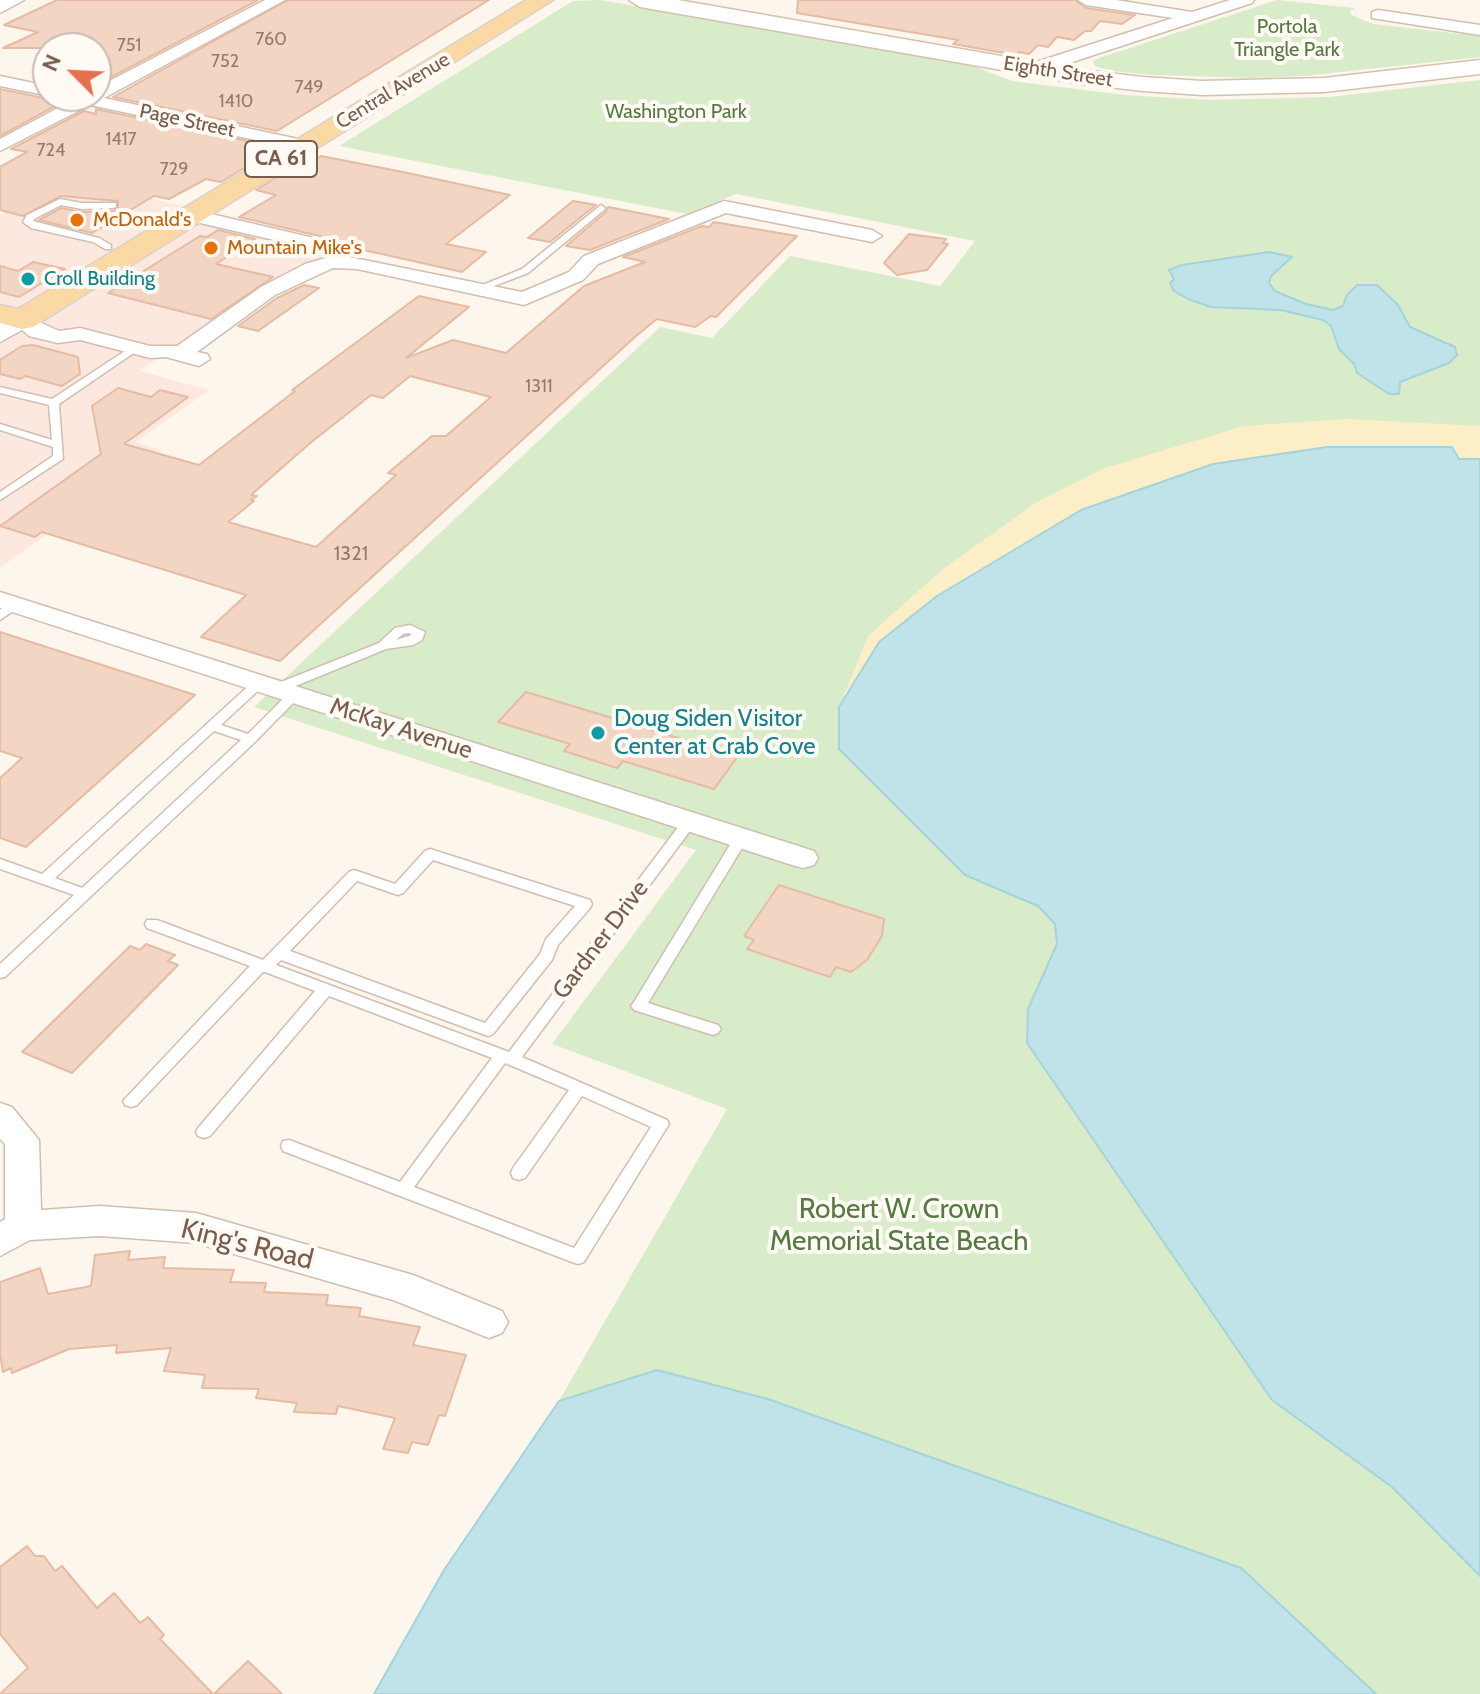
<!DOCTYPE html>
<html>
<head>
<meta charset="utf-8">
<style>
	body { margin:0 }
	#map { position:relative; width:1480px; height:1694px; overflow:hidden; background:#fdf6ec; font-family:Cabin,sans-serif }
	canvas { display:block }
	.north { position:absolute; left:32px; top:32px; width:80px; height:80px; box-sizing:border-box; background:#fffaf3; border:2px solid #cabbb1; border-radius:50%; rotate:294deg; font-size:22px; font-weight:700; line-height:32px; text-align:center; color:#7a5c4d }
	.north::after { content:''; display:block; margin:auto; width:28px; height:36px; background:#e76f51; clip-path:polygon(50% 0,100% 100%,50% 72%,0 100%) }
</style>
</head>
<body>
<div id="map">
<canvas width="1480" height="1694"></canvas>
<div class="north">N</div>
</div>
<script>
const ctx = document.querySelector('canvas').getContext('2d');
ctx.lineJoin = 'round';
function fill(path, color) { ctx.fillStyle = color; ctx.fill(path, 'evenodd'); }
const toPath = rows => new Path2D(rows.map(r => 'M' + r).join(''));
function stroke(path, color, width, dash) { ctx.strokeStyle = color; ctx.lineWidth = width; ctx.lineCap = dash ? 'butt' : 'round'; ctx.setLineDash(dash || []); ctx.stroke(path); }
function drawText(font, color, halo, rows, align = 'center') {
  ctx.font = font + ' Cabin,sans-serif'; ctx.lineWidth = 8; ctx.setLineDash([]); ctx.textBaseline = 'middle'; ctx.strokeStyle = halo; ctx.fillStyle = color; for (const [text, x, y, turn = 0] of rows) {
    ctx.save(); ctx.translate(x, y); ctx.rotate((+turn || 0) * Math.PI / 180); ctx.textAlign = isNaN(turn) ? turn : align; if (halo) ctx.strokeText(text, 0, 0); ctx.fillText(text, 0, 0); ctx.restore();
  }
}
const commercial = toPath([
	[66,179,227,216,213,225,329,255,260,286,140,371,209,390,136,442,162,451,0,568,0,215]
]);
const green = toPath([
	[600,0,968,64,1012,81,1124,95,1209,100,1329,97,1480,80,1480,459,1459,459,879,641,839,707,839,749,965,875,1039,906,1055,924,1057,944,1028,1009,1027,1044,1272,1400,1392,1487,1480,1576,1480,1694,1376,1694,1241,1568,657,1370,559,1401,727,1109,552,1044,696,850,254,707,660,327,712,338,790,256,940,286,975,241,736,194,687,214,339,146,573,1],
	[1277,0,1355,8,1350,11,1351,15,1373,24,1480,36,1480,57,1304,76,1253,78,1153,75,1112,71,1095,66,1093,61,1099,58]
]);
const sand = toPath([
	[1346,419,1480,426,1480,459,1459,459,879,641,839,707,868,636,943,569,1037,502,1105,468,1244,426]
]);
const water = toPath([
	[1269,252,1292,257,1271,276,1269,283,1275,291,1306,304,1333,310,1343,306,1347,295,1357,285,1377,285,1398,305,1410,327,1455,347,1457,355,1449,363,1400,382,1399,394,1389,394,1357,373,1354,364,1339,349,1331,326,1323,320,1281,310,1211,307,1188,299,1174,291,1170,283,1174,279,1169,270,1182,265,1269,252],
	[1327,447,1452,447,1459,459,1480,459,1480,1576,1392,1487,1272,1400,1027,1043,1028,1009,1057,944,1055,924,1038,906,965,875,839,749,839,707,879,642,937,596,1081,510,1213,464,1327,447],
	[657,1370,768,1399,1241,1568,1376,1694,374,1694,444,1570,559,1401,657,1370]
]);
const building = toPath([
	[57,0,258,0,96,85,96,44,88,48,3,48,38,32,4,25,57,0],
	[288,0,489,0,277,131,113,97,288,0],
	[798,0,1075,0,1086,8,1135,15,1122,24,1100,21,1091,31,1085,31,1074,40,1057,37,1048,47,1038,45,1029,54,1019,52,1016,55,953,44,958,40,797,13,798,0],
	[0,89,48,99,48,103,57,105,0,136,0,89],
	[96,109,257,143,248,149,269,153,221,182,206,179,169,199,154,196,92,233,39,220,61,208,82,212,114,211,118,209,118,201,61,196,23,216,0,210,0,167,27,152,11,149,84,111,96,114,96,109],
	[321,156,403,172,510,195,446,244,486,252,462,272,346,246,332,239,239,217,276,195,256,190,304,160,312,162,321,156],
	[573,201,596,205,550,242,528,238,573,201],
	[608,207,634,212,669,219,590,250,566,246,606,212,608,207],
	[714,222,797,236,716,317,711,316,695,327,657,319,636,336,280,661,201,637,246,595,42,532,35,537,0,526,101,454,92,406,118,388,151,397,160,390,188,397,124,444,199,465,295,391,292,390,419,296,469,307,406,358,453,340,506,353,584,286,645,262,623,257,702,226,709,227,714,222],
	[410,376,491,397,446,436,432,436,388,473,396,475,316,547,228,522,254,501,251,500,257,496,251,495,309,444,371,395,383,398,410,376],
	[218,230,255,239,216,264,273,277,211,319,108,293,200,236,207,237,218,230],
	[909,234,946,239,943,243,948,244,927,270,897,275,884,263,909,234],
	[33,262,65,269,19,297,0,292,0,266,18,271,33,262],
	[304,285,319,288,258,331,238,326,277,298,304,285],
	[33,345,78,357,80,374,62,386,25,376,20,379,0,374,0,360,22,346,33,345],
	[0,632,195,695,26,847,0,838,0,778,22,758,0,751,0,632],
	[526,692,738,756,714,789,623,761,617,768,564,751,570,744,498,722,526,692],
	[779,885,884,919,882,936,867,960,851,972,836,967,830,977,747,949,754,940,744,936,779,885],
	[146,944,175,955,168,961,178,965,72,1073,22,1052,130,946,140,950,146,944],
	[130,1251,128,1260,165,1257,163,1268,234,1270,230,1282,266,1283,264,1292,328,1295,326,1305,361,1308,359,1316,420,1327,413,1345,466,1355,445,1416,439,1415,428,1445,412,1442,408,1453,383,1449,395,1418,338,1406,336,1414,294,1412,297,1403,256,1398,259,1389,202,1388,205,1375,164,1371,171,1348,116,1353,117,1345,69,1349,12,1373,11,1368,3,1372,0,1354,0,1282,40,1268,48,1294,91,1286,95,1255,130,1251],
	[27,1546,35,1556,44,1556,55,1571,62,1566,97,1608,114,1593,140,1623,148,1617,164,1635,160,1639,213,1694,0,1694,28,1668,0,1634,0,1567,27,1546],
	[248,1661,282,1694,214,1694,248,1661]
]);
const service = toPath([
	[60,199,82,203,116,203,116,207,113,208,82,209,61,205,34,219,33,221,99,238,111,245,111,249,105,249,93,242,31,228,23,222,27,215,60,199],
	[601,205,605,208,604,210,528,273,481,291,473,289,522,269,601,205],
	[134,345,139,348,138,350,59,404,63,459,0,500,0,492,53,456,53,447,0,430,0,424,52,440,49,405,0,393,0,387,52,399,134,345],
	[15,600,19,601,21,604,19,607,0,620,0,610,15,600],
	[410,625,425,632,422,640,413,645,386,649,281,692,276,693,270,689,271,686,379,643,395,628,410,625],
	[409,633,412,635,396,640,403,634,409,633],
	[259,679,265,683,263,686,221,725,248,734,290,692,295,691,301,695,255,742,5,977,0,978,0,964,74,895,0,869,0,859,42,874,255,680,259,679],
	[214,731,241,740,82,888,55,878,214,731],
	[690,816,695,818,697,821,695,824,522,1057,667,1120,669,1124,584,1262,578,1264,572,1262,283,1151,281,1146,283,1141,289,1140,400,1182,492,1058,329,996,210,1136,204,1138,198,1136,196,1132,198,1128,315,991,265,972,263,972,137,1105,131,1107,125,1105,123,1101,250,966,147,928,145,924,147,920,157,920,263,960,349,872,354,870,395,884,425,851,430,849,590,900,592,904,590,908,558,945,552,960,493,1034,488,1036,281,960,276,965,509,1052,685,818,690,816],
	[433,860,575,906,546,939,540,954,485,1023,290,951,357,881,398,895,403,893,433,860],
	[505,1063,569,1090,513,1168,511,1173,513,1178,519,1180,525,1178,582,1096,651,1127,574,1248,414,1187,505,1063],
	[741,833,748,838,648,1003,718,1025,721,1029,718,1033,713,1035,634,1010,631,1006,634,1002,736,835,741,833]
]);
const minor = toPath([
	[265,0,285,0,104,98,303,140,309,141,312,145,309,149,303,150,90,105,0,151,0,139,71,101,61,96,96,96,96,88,265,0],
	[1078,0,1116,0,1192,12,1230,0,1254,0,1252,3,1039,73,1027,73,1025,69,1027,65,1173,18,1086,5,1078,0],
	[1378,10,1480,25,1480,35,1372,18,1372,12,1378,10],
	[0,76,48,86,49,96,0,86,0,76],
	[724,201,872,230,882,236,872,242,726,213,598,264,583,280,524,305,357,269,333,268,275,295,197,352,207,354,210,359,199,366,166,357,150,358,80,340,58,343,29,336,11,320,22,314,59,331,80,328,150,346,177,346,261,287,305,264,329,257,317,250,183,219,180,215,183,211,190,209,331,242,343,248,349,257,522,292,569,272,584,256,724,201],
	[0,592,814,851,818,858,814,865,803,868,792,865,0,608,0,592],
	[0,1103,12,1107,39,1140,41,1210,100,1206,196,1213,413,1275,502,1311,508,1322,502,1333,489,1338,393,1300,196,1243,100,1236,30,1240,0,1256,0,1222,5,1219,5,1144,0,1139,0,1103]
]);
const tertiary = toPath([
	[0,0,24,0,0,13,0,0],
	[22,312,31,315,35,320,31,325,0,342,0,323,22,312]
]);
const secondary = toPath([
	[629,0,678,0,1082,70,1143,77,1202,81,1324,78,1480,60,1480,74,1324,92,1202,95,1143,91,1082,84,640,7,629,0]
]);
const primary = toPath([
	[526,0,553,0,33,327,22,329,0,323,0,305,18,309,526,0]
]);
const markers = [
	[77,220,8,"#e8710a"],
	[211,248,8,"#e8710a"],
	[28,279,8,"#0f9aa8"],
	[598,733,8,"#0f9aa8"]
];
const farNumbernames = [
	["760",271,40],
	["751",129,46],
	["752",225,62],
	["749",309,88],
	["1410",236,102],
	["1417",121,140],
	["724",51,151],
	["729",174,170],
	["1311",539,387]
];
const farParknames = [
	["Portola",1287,27],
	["Triangle Park",1287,50],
	["Washington Park",676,112]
];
const farStreetnames = [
	["Eighth Street",1058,72,9],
	["Central Avenue",393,91,-31],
	["Page Street",187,121,12]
];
const farFoodnames = [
	["McDonald's",93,220],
	["Mountain Mike's",227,248]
];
const farCulturenames = [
	["Croll Building",44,279]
];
const numberNames = [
	["1321",351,554]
];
const shields = [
	[281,159,72]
];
const shieldNames = [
	["CA 61",281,159]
];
const cultureNames = [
	["Doug Siden Visitor",614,719],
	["Center at Crab Cove",614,747]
];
const streetNames = [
	["McKay Avenue",401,729,18],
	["Gardner Drive",601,940,-53]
];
const nearParknames = [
	["Robert W. Crown",899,1210],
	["Memorial State Beach",899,1242]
];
const nearStreetnames = [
	["King's Road",247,1245,14]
];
fill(commercial, '#fde8e0');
fill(green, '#d8ecc9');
fill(sand, '#fcefc7');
fill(water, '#bfe3e8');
stroke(water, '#a5d3da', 2);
fill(building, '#f3d5c3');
stroke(building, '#e6bba3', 2);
stroke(service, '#d1beb0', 3);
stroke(minor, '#d1beb0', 3);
stroke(tertiary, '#d1beb0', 3);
stroke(secondary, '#d6c0b0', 3);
stroke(primary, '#dad1cd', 3);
fill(service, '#fff');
fill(minor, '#fff');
fill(tertiary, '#fff');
fill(secondary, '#fff');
fill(primary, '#fbd9a5');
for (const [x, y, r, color] of markers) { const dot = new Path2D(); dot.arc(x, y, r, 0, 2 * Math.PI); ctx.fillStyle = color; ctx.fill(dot); stroke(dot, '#fffaf3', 3); }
drawText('18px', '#987a6a', null, farNumbernames);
drawText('20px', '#537a41', '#fffaf3', farParknames);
drawText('20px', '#7a5c4d', '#fffaf3', farStreetnames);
drawText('20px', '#c56008', '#fffaf3', farFoodnames, 'left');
drawText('20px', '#0d838f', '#fffaf3', farCulturenames, 'left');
drawText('20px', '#987a6a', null, numberNames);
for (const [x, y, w] of shields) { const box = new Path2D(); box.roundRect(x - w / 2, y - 18, w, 36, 6); ctx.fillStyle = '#fffaf3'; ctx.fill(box); stroke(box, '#7a5c4d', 2); }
drawText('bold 22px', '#7a5c4d', null, shieldNames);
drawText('24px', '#0d838f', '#fffaf3', cultureNames, 'left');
drawText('24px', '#7a5c4d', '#fffaf3', streetNames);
drawText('28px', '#537a41', '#fffaf3', nearParknames);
drawText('28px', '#7a5c4d', '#fffaf3', nearStreetnames);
</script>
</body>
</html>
